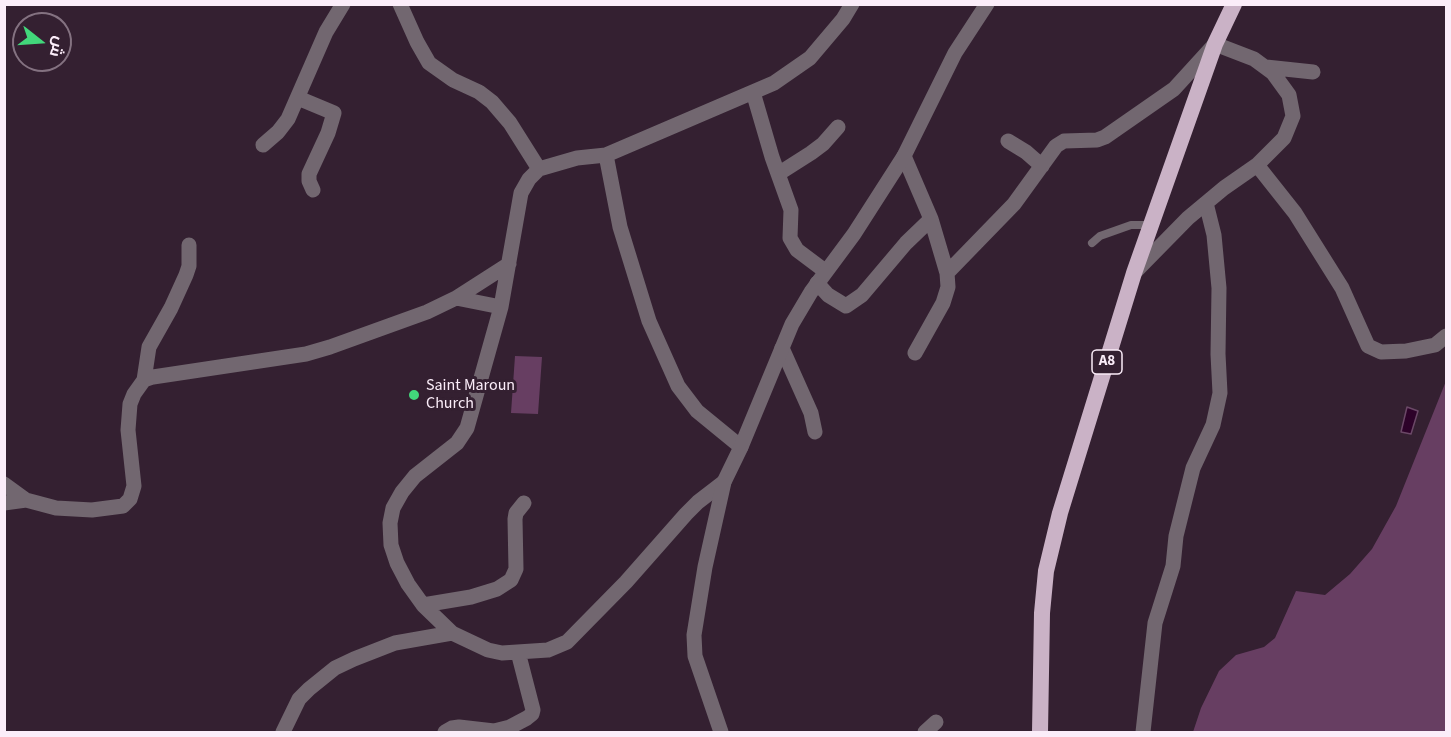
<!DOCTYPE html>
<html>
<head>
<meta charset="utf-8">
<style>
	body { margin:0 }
	#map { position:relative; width:1451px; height:737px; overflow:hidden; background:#342031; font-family:"Source Sans 3",Cairo,sans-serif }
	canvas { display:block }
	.frame { position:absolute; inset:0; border:6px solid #fbedf9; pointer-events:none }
	.north { position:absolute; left:12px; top:12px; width:60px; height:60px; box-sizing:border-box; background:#342031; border:2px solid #847281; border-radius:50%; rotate:107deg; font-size:16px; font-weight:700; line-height:24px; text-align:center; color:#fbedf9 }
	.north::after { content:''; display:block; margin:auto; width:21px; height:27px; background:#42d77b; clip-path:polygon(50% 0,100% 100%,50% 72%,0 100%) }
</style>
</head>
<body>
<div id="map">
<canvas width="1451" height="737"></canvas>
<div class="frame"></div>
<div class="north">ش</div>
</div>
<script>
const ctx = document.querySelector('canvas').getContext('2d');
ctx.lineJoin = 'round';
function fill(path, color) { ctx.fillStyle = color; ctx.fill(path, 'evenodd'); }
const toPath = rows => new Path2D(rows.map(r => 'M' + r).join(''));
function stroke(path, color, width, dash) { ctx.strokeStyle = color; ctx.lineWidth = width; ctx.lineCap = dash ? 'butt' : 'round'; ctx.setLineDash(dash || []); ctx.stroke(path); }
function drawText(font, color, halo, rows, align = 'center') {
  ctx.font = font + ' "Source Sans 3",sans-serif'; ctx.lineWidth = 6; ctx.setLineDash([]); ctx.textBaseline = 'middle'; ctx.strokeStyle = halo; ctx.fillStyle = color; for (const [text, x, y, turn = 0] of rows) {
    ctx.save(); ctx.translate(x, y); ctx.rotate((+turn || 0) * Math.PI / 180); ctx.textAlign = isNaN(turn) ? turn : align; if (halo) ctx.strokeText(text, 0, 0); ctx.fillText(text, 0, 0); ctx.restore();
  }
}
const green = toPath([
	[515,356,542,357,538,414,511,413],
	[1446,381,1446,732,1193,732,1201,708,1219,671,1236,655,1264,647,1275,638,1296,591,1325,595,1350,574,1372,549,1396,506]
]);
const water = toPath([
	[1407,407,1418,411,1411,434,1401,432,1407,407]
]);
const service = toPath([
	[1092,243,1100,236,1131,225,1151,225]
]);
const minor = toPath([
	[400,4,417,42,429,63,453,80,479,92,492,102,510,123,539,169],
	[1266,67,1313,72],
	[753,92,772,157,791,210,790,238,797,250,825,271],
	[298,98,334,113,328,133,309,174,309,181,313,190],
	[1008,141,1026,152,1042,166],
	[263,145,278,132,288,119,326,32,343,4],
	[606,155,620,227,649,321,678,386,697,411,741,447],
	[904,156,931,219,947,273,948,287,943,303,915,353],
	[1257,165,1295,213,1342,288,1368,346,1381,352,1406,351,1435,345,1446,336],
	[778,174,811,153,823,144,838,127],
	[947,273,1014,204,1056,146,1064,141,1097,140,1105,137,1174,89,1215,44,1254,59,1273,73,1289,95,1293,116,1284,138,1257,165,1224,188,1188,218,1134,273],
	[817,283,828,295,846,306,862,295,906,243,931,219],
	[456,298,501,307],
	[782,348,811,413,815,432],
	[144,380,149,347,171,308,186,275,189,266,189,245],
	[724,482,698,502,686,514,626,582,567,642,548,650,502,653,488,650,452,633,423,605,408,584,397,563,391,545,390,523,393,508,402,492,415,476,457,443,467,428,501,307,521,193,529,179,539,169,577,158,606,155,774,83,810,58,843,19,852,4],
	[4,484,26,500,56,508,92,510,123,506,130,499,134,486,128,430,130,404,134,394,144,380,153,377,306,354,330,347,427,312,456,298,509,264],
	[4,503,26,500],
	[423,605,471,597,497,589,511,580,516,569,515,519,516,513,524,503],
	[283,732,299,699,309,689,335,668,354,659,395,643,452,633],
	[445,732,452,728,459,727,494,731,510,727,527,718,532,714,533,710,518,652],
	[925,732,936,722],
	[1143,732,1155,623,1173,566,1176,536,1193,468,1213,425,1220,393,1218,354,1219,288,1214,235,1206,203]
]);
const tertiary = toPath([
	[721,732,695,656,694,635,705,567,724,482,741,447,792,324,811,292,854,234,904,156,955,53,987,4]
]);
const trunk = toPath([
	[1040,732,1042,613,1046,571,1060,513,1134,273,1215,44,1234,4]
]);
const markers = [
	[414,395,6,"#42d77b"]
];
const shields = [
	[1107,362,30]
];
const shieldNames = [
	["A8",1107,362]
];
const poiNames = [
	["Saint Maroun",426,386],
	["Church",426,404]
];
fill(green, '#673e62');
fill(water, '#2d0229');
stroke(water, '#6b4867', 1.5);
stroke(service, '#726770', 8);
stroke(minor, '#726770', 15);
stroke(tertiary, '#726770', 15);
stroke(trunk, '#cab2c6', 16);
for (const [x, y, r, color] of markers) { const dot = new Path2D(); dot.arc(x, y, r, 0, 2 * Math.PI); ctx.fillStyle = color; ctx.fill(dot); stroke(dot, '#342031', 2); }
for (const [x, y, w] of shields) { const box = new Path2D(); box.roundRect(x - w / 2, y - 12, w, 24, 4.5); ctx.fillStyle = '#342031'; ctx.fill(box); stroke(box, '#fbedf9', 1.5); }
drawText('bold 15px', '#fbedf9', null, shieldNames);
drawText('16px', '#fbedf9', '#342031', poiNames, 'left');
</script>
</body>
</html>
